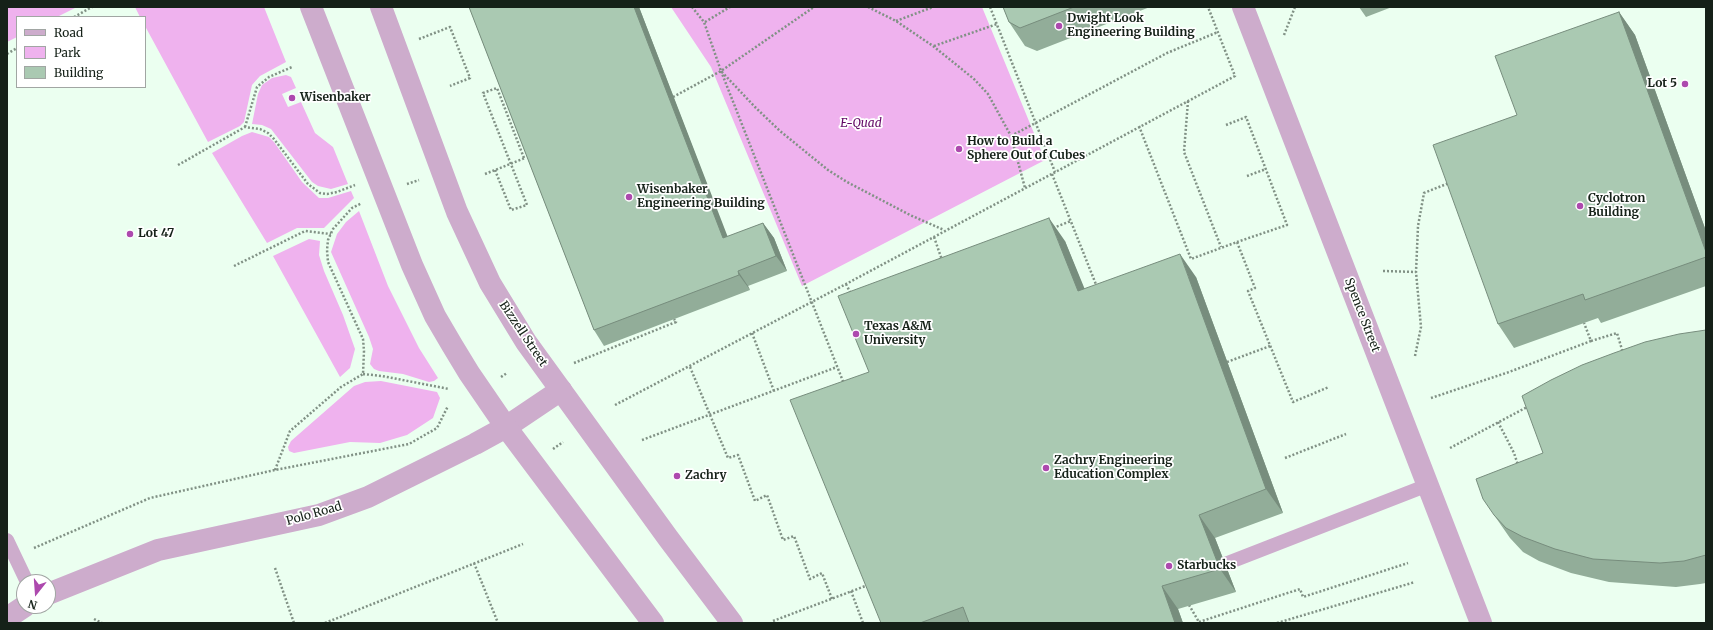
<!DOCTYPE html>
<html>
<head>
<meta charset="utf-8">
<style>
	body { margin:0 }
	#map { position:relative; width:1713px; height:630px; overflow:hidden; background:#ebfff0; font-family:Merriweather,serif }
	canvas { display:block }
	.frame { position:absolute; inset:0; border:8px solid #152118; pointer-events:none }
	.legend { position:absolute; left:16px; top:16px; width:130px; height:72px; box-sizing:border-box; background:#fff; border:1px solid #a1a6a3; margin:0; padding:5px 7px; list-style:none; font-size:12px; color:#152118 }
	.legend li { display:flex; align-items:center; gap:8px; height:20px }
	.legend b { width:20px; border:1px solid #a1a6a3 }
	.north { position:absolute; left:16px; top:574px; width:40px; height:40px; box-sizing:border-box; background:#fff; border:1px solid #a1a6a3; border-radius:50%; rotate:197deg; font-size:11px; font-weight:700; line-height:16px; text-align:center; color:#152118 }
	.north::after { content:''; display:block; margin:auto; width:14px; height:18px; background:#ad49ae; clip-path:polygon(50% 0,100% 100%,50% 72%,0 100%) }
</style>
</head>
<body>
<div id="map">
<canvas width="1713" height="630"></canvas>
<div class="frame"></div>
<ul class="legend">
<li><b style="height:5px;background:#cdaccc"></b>Road</li>
<li><b style="height:11px;background:#efb2ee"></b>Park</li>
<li><b style="height:11px;background:#aac9b2"></b>Building</li>
</ul>
<div class="north">N</div>
</div>
<script>
const ctx = document.querySelector('canvas').getContext('2d');
ctx.lineJoin = 'round';
function fill(path, color) { ctx.fillStyle = color; ctx.fill(path, 'evenodd'); }
const toPath = rows => new Path2D(rows.map(r => 'M' + r).join(''));
function stroke(path, color, width, dash) { ctx.strokeStyle = color; ctx.lineWidth = width; ctx.lineCap = dash ? 'butt' : 'round'; ctx.setLineDash(dash || []); ctx.stroke(path); }
function drawText(font, color, halo, rows, align = 'center') {
  ctx.font = font + ' Merriweather,serif'; ctx.lineWidth = 3.5; ctx.setLineDash([]); ctx.textBaseline = 'middle'; ctx.strokeStyle = halo; ctx.fillStyle = color; for (const [text, x, y, turn = 0] of rows) {
    ctx.save(); ctx.translate(x, y); ctx.rotate((+turn || 0) * Math.PI / 180); ctx.textAlign = isNaN(turn) ? turn : align; if (halo) ctx.strokeText(text, 0, 0); ctx.fillText(text, 0, 0); ctx.restore();
  }
}
const green = toPath([
	[7,7,77,7,57,17,17,17,17,37,7,42],
	[135,7,264,7,286,62,260,76,252,85,244,122,240,126,208,142,145,26,145,17,140,17],
	[671,7,982,7,1045,160,802,286,711,67],
	[286,75,291,77,296,88,282,94,288,107,301,102,315,133,333,147,348,184,331,189,318,186,312,182,271,129,262,125,252,124,258,94,262,85,272,78],
	[252,132,269,137,274,142,302,182,319,198,328,198,351,191,354,198,324,228,297,228,267,243,212,153,242,136],
	[359,211,388,286,419,348,438,378,434,381,429,382,403,374,379,371,374,369,370,364,373,349,369,337,331,252,337,234,346,222],
	[309,239,320,241,319,255,324,271,343,315,355,349,350,368,340,377,273,256],
	[381,381,437,392,440,398,433,418,407,435,380,443,350,442,294,453,289,451,288,447,291,441,354,386,365,382]
]);
const path = toPath([
	[692,7,704,22,721,71,755,107,780,131,828,170,847,182,910,215,944,230],
	[868,7,896,21,933,46,974,79,988,94,1011,136,1025,188],
	[990,7,1055,172],
	[74,17,92,7],
	[896,21,933,7],
	[705,22,730,7],
	[1284,35,1295,7],
	[419,39,450,27,470,78,450,86],
	[934,46,997,24],
	[7,54,17,48],
	[721,71,844,384],
	[673,97,721,71,814,7],
	[1188,101,1184,152,1221,247],
	[1226,125,1246,117,1287,225,1237,242],
	[1139,126,1191,259,1237,242,1255,288,1248,291,1293,402,1329,387],
	[245,127,257,87,269,77,292,67],
	[1011,136,1167,53,1218,32],
	[178,165,245,127,260,129,268,133,274,139,308,184,320,193,327,194,337,192,355,185],
	[495,170,511,210,527,205,483,93,497,88,524,158],
	[485,174,525,158],
	[1052,174,1097,287],
	[1247,176,1266,169],
	[407,184,419,180],
	[1053,228,1071,221],
	[934,237,942,260],
	[234,266,305,231,331,234],
	[1383,271,1416,272],
	[846,284,851,294],
	[752,333,774,391],
	[1591,341,1617,333,1623,353],
	[1415,356,1421,327,1416,272,1418,226,1424,193,1449,183],
	[1227,362,1270,346],
	[574,363,676,322,674,319],
	[690,367,728,458,738,455,755,501,767,495,783,540,794,536,810,579,822,573,832,599],
	[363,374,382,376,449,389],
	[501,377,507,373],
	[1431,398,1509,372,1591,341,1584,323],
	[615,405,846,284,1235,76,1208,7],
	[1498,422,1514,453,1518,465],
	[642,440,837,367],
	[1450,448,1529,406],
	[553,449,563,442],
	[1285,458,1346,434],
	[275,470,290,431,341,387,363,374,364,351,363,339,328,262,327,250,328,240,333,229,352,208,362,203],
	[34,548,150,498,275,470,409,444,437,428,448,406],
	[474,563,498,623],
	[275,568,294,623],
	[851,591,863,623],
	[1189,605,1199,622],
	[94,619,102,623],
	[773,621,868,585],
	[1199,622,1300,589,1303,597,1408,563],
	[325,623,523,544],
	[1277,623,1415,582]
]);
const service = toPath([
	[7,540,27,582],
	[1225,564,1428,485]
]);
const minor = toPath([
	[1243,7,1481,623],
	[48,594,158,550,319,515,368,497,475,444,506,427,561,390],
	[7,618,25,606]
]);
const tertiary = toPath([
	[311,7,412,265,435,316,452,345,469,373,506,427,653,623],
	[381,7,457,212,490,283,526,342,668,538,732,623]
]);
const wall = toPath([
	[469,7,639,7,727,237,763,223,774,238,787,271,748,286,750,290,604,346,594,330],
	[1003,7,1150,7,1037,51,1025,46,1009,22],
	[1359,7,1392,7,1366,17],
	[1619,12,1635,35,1706,231,1706,286,1601,323,1598,318,1514,348,1498,324,1517,115],
	[1065,241,1084,289,1196,277,1283,513,1215,538,1236,592,1178,609,1183,623,881,623,869,372],
	[1706,330,1706,583,1700,584,1676,587,1609,582,1571,573,1539,561,1523,552,1510,538,1494,515,1543,453]
]);
const shadedWall = toPath([
	[634,7,639,7,734,253,723,238],
	[1619,12,1635,35,1706,231,1706,252],
	[1049,218,1065,241,1095,314,1078,291],
	[763,223,774,238,787,271,776,256],
	[1180,254,1196,277,1283,513,1266,489],
	[738,271,748,286,750,290,739,275],
	[1199,515,1215,538,1236,592,1220,569],
	[1162,586,1178,609,1183,623,1175,623]
]);
const building = toPath([
	[469,7,634,7,723,238,763,223,776,256,738,271,739,275,594,330,469,7],
	[1003,7,1074,7,1020,28,1009,22,1003,7],
	[1619,12,1706,252,1706,257,1585,300,1583,294,1498,324,1433,145,1517,115,1495,56,1619,12],
	[1049,218,1078,291,1180,254,1266,489,1199,515,1220,569,1162,586,1175,623,969,623,963,607,920,623,881,623,790,400,869,372,838,296,1049,218],
	[1706,330,1706,555,1684,561,1660,563,1593,559,1555,549,1523,537,1506,528,1494,515,1483,499,1476,479,1543,453,1522,396,1551,380,1582,365,1614,353,1645,342,1679,334,1706,330]
]);
const markers = [
	[1059,26,4,"#ad49ae"],
	[1685,84,4,"#ad49ae"],
	[292,98,4,"#ad49ae"],
	[959,149,4,"#ad49ae"],
	[629,197,4,"#ad49ae"],
	[1580,206,4,"#ad49ae"],
	[130,234,4,"#ad49ae"],
	[856,334,4,"#ad49ae"],
	[1046,468,4,"#ad49ae"],
	[677,476,4,"#ad49ae"],
	[1169,566,4,"#ad49ae"]
];
const poiNames = [
	["Dwight Look",1067,19],
	["Engineering Building",1067,33],
	["Lot 5",1677,84,"right"],
	["Wisenbaker",300,98],
	["How to Build a",967,142],
	["Sphere Out of Cubes",967,156],
	["Wisenbaker",637,190],
	["Engineering Building",637,204],
	["Cyclotron",1588,199],
	["Building",1588,213],
	["Lot 47",138,234],
	["Texas A&M",864,327],
	["University",864,341],
	["Zachry Engineering",1054,461],
	["Education Complex",1054,475],
	["Zachry",685,476],
	["Starbucks",1177,566]
];
const parkNames = [
	["E-Quad",861,124]
];
const streetNames = [
	["Spence Street",1362,315,69],
	["Bizzell Street",523,334,56],
	["Polo Road",314,514,-16]
];
fill(green, '#efb2ee');
stroke(path, '#819185', 2.5, [2, 2]);
stroke(service, '#cdaccc', 14);
stroke(minor, '#cdaccc', 22);
stroke(tertiary, '#cdaccc', 22);
fill(wall, '#92ad99');
fill(shadedWall, '#778d7d');
fill(building, '#aac9b2');
stroke(building, '#778d7d', 1);
for (const [x, y, r, color] of markers) { const dot = new Path2D(); dot.arc(x, y, r, 0, 2 * Math.PI); ctx.fillStyle = color; ctx.fill(dot); stroke(dot, '#fff', 1.5); }
drawText('bold 12px', '#152118', '#fff', poiNames, 'left');
drawText('italic 12px', '#620765', '#fff', parkNames);
drawText('12px', '#152118', '#fff', streetNames);
</script>
</body>
</html>
